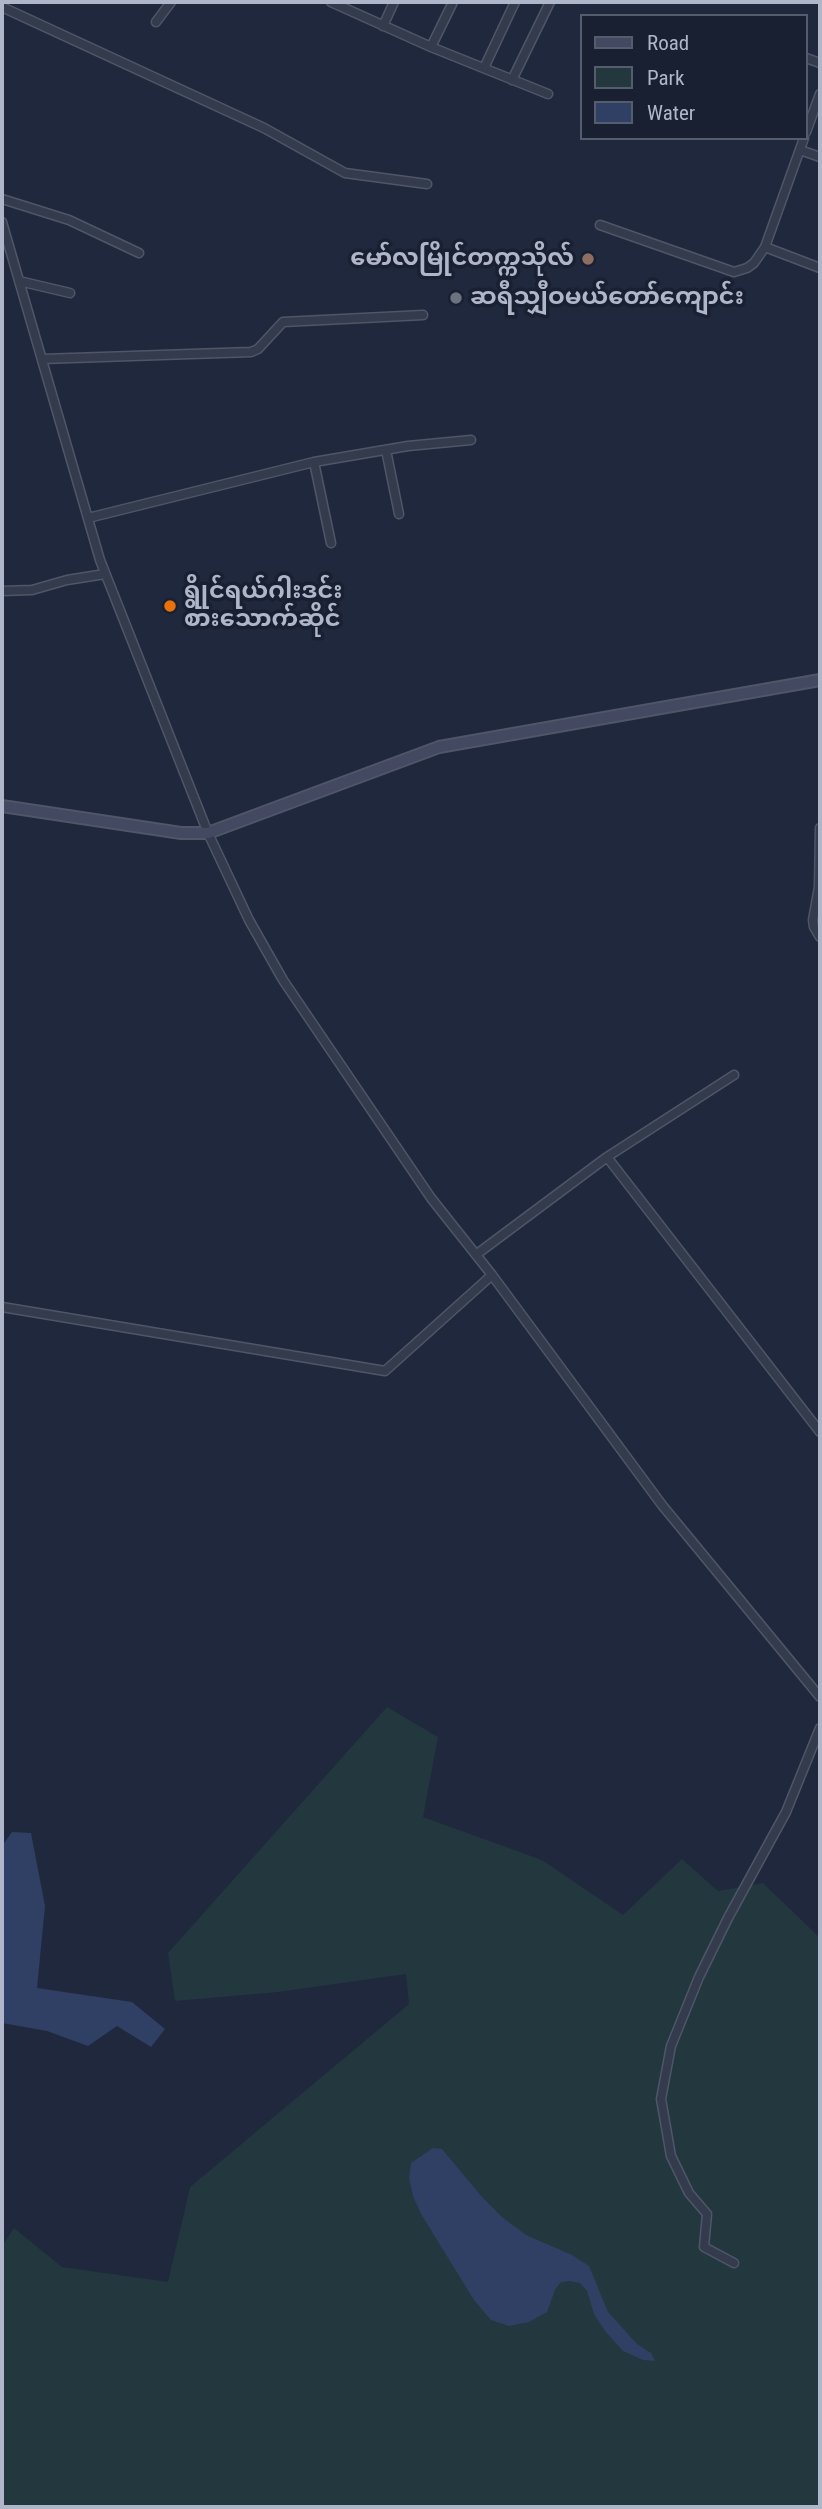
<!DOCTYPE html>
<html>
<head>
<meta charset="utf-8">
<style>
	body { margin:0 }
	#map { position:relative; width:822px; height:2509px; overflow:hidden; background:#20283d; font-family:"Roboto Condensed",sans-serif }
	canvas { display:block }
	.frame { position:absolute; inset:0; border:4px solid #afb6c9; pointer-events:none }
	.legend { position:absolute; left:580px; top:14px; width:228px; height:126px; box-sizing:border-box; background:#192032; border:2px solid #555c6e; margin:0; padding:9px 12px; list-style:none; font-size:21px; color:#afb6c9 }
	.legend li { display:flex; align-items:center; gap:14px; height:35px }
	.legend b { width:35px; border:2px solid #555c6e }
</style>
</head>
<body>
<div id="map">
<canvas width="822" height="2509"></canvas>
<div class="frame"></div>
<ul class="legend">
<li><b style="height:9px;background:#424960"></b>Road</li>
<li><b style="height:19px;background:#22373e"></b>Park</li>
<li><b style="height:19px;background:#303f64"></b>Water</li>
</ul>
</div>
<script>
const ctx = document.querySelector('canvas').getContext('2d');
ctx.lineJoin = 'round';
function fill(path, color) { ctx.fillStyle = color; ctx.fill(path, 'evenodd'); }
const toPath = rows => new Path2D(rows.map(r => 'M' + r).join(''));
function stroke(path, color, width, dash) { ctx.strokeStyle = color; ctx.lineWidth = width; ctx.lineCap = dash ? 'butt' : 'round'; ctx.setLineDash(dash || []); ctx.stroke(path); }
function drawText(font, color, halo, rows, align = 'center') {
  ctx.font = font + ' "Roboto Condensed","Noto Sans Myanmar",sans-serif'; ctx.lineWidth = 7; ctx.setLineDash([]); ctx.textBaseline = 'middle'; ctx.strokeStyle = halo; ctx.fillStyle = color; for (const [text, x, y, turn = 0] of rows) {
    ctx.save(); ctx.translate(x, y); ctx.rotate((+turn || 0) * Math.PI / 180); ctx.textAlign = isNaN(turn) ? turn : align; if (halo) ctx.strokeText(text, 0, 0); ctx.fillText(text, 0, 0); ctx.restore();
  }
}
const green = toPath([
	[387,1707,438,1737,423,1817,542,1860,623,1915,682,1859,718,1891,763,1883,820,1938,820,2507,2,2507,2,2246,14,2228,62,2267,168,2282,190,2187,409,2004,406,1974,278,1992,175,2001,168,1953]
]);
const water = toPath([
	[12,1832,31,1833,45,1906,37,1988,132,2002,165,2029,151,2047,117,2026,88,2046,47,2031,2,2023,2,1846],
	[433,2148,442,2149,482,2197,502,2217,526,2235,572,2255,589,2266,608,2312,637,2344,651,2353,655,2361,643,2360,623,2351,605,2331,594,2314,587,2291,580,2283,570,2281,561,2282,555,2290,547,2312,529,2322,509,2326,491,2320,474,2300,421,2214,413,2196,409,2178,411,2163]
]);
const street = toPath([
	[331,2,431,47,548,94],
	[2,7,264,128,345,173,427,184],
	[156,22,171,2],
	[383,26,394,2],
	[431,47,453,2],
	[806,58,820,63],
	[484,68,515,2],
	[512,80,550,2],
	[806,132,820,94],
	[804,138,765,247,820,268],
	[800,150,820,157],
	[2,199,69,220,139,253],
	[2,222,100,560,208,833,249,920,283,980,431,1198,492,1275,662,1505,820,1697],
	[600,225,734,272,747,268,754,263,765,247],
	[19,281,70,293],
	[42,359,251,352,258,349,283,322,423,315],
	[386,450,399,514],
	[314,462,331,543],
	[88,518,314,462,408,446,471,440],
	[2,591,32,590,67,580,105,574],
	[820,828,819,887,813,920,814,927,820,937],
	[607,1157,820,1432],
	[477,1254,607,1157,734,1075],
	[2,1307,385,1371,492,1275],
	[734,2263,704,2247,707,2214,689,2193,671,2156,661,2099,671,2046,699,1977,728,1918,786,1812,820,1728]
]);
const secondary = toPath([
	[2,806,181,833,208,833,439,747,820,680]
]);
const markers = [
	[588,259,7,"#8d6e63"],
	[456,298,7,"#6b7280"],
	[170,606,7,"#e8710a"]
];
const poiNames = [
	["မော်လမြိုင်တက္ကသိုလ်",574,259,"right"],
	["ဆရီသျှီဝမယ်တော်ကျောင်း",470,298],
	["ရွိုင်ရယ်ဂါးဒင်း",184,592],
	["စားသောက်ဆိုင်",184,620]
];
fill(green, '#22373e');
fill(water, '#303f64');
stroke(street, '#4f5668', 11);
stroke(secondary, '#4f5668', 14);
stroke(street, '#343b4d', 8);
stroke(secondary, '#424960', 10);
for (const [x, y, r, color] of markers) { const dot = new Path2D(); dot.arc(x, y, r, 0, 2 * Math.PI); ctx.fillStyle = color; ctx.fill(dot); stroke(dot, '#192032', 2.5); }
drawText('bold 24px', '#afb6c9', '#192032', poiNames, 'left');
</script>
</body>
</html>
